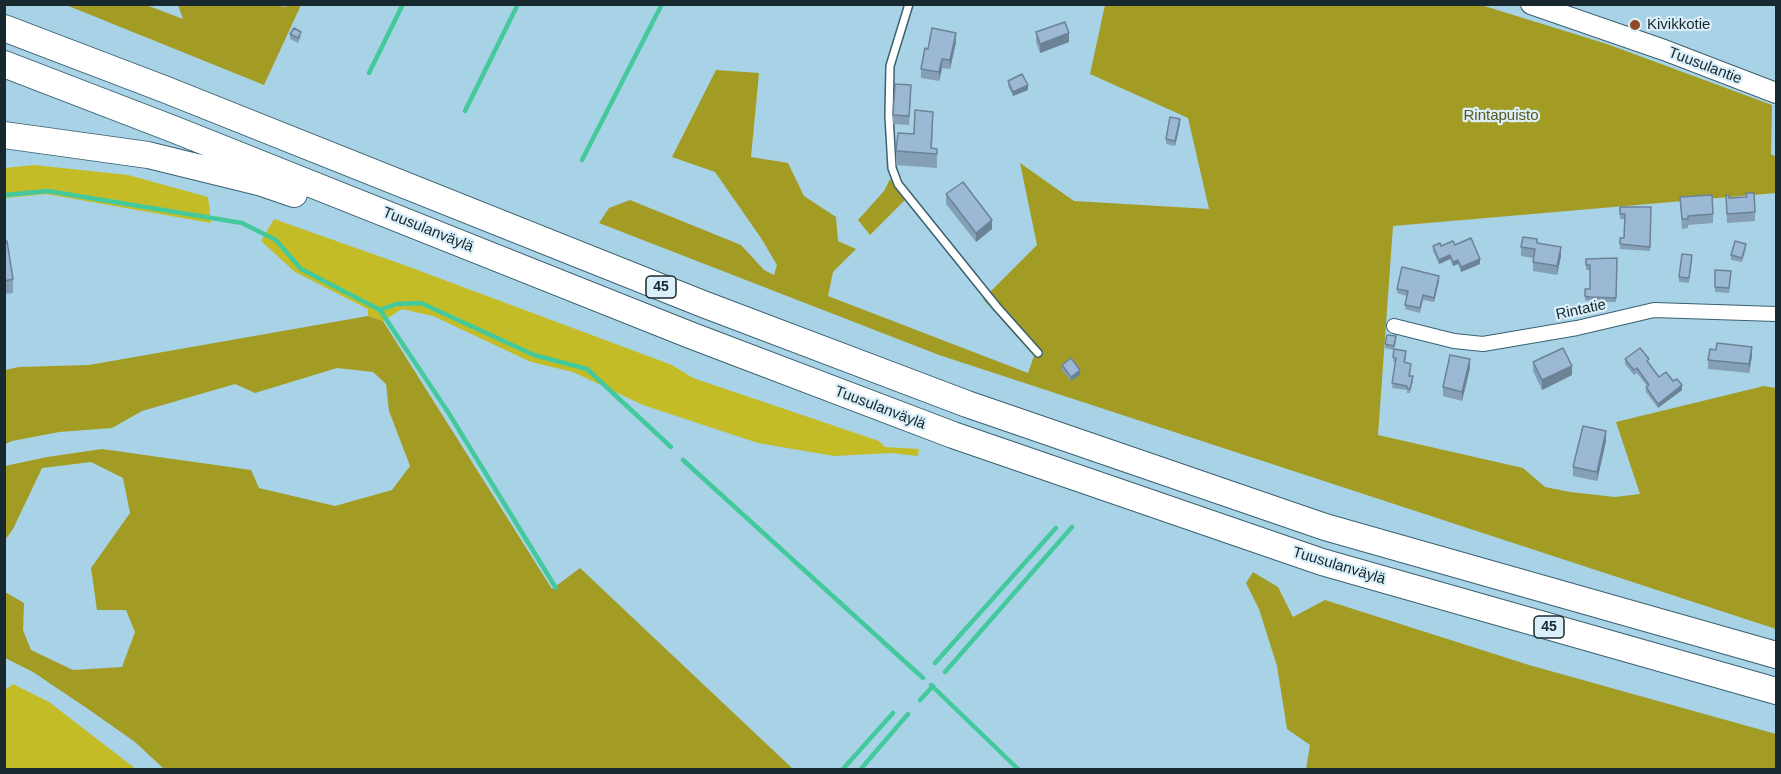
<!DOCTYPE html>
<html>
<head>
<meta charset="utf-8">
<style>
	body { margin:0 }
	#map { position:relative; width:1781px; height:774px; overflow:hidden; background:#a8d2e5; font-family:Arial,sans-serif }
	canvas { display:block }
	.frame { position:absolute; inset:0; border:6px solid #17282f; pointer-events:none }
</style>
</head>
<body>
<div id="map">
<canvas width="1781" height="774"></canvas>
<div class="frame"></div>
</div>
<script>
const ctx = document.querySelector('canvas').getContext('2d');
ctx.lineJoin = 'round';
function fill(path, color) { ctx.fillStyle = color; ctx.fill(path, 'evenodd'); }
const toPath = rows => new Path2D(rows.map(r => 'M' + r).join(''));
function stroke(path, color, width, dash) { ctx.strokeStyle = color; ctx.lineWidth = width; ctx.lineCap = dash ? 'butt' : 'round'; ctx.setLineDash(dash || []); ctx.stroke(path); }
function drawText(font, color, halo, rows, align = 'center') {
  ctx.font = font + ' Arial,sans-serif'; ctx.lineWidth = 4.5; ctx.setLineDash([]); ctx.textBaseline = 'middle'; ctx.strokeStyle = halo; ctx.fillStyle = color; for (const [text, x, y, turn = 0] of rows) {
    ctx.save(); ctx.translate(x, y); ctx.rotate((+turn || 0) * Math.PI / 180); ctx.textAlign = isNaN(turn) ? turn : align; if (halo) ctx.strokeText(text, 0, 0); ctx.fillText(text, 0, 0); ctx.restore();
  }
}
const green = toPath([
	[34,165,128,175,208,197,211,223,46,194,5,198,5,168],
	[274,219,404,265,672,365,693,378,879,441,885,447,919,449,918,456,891,453,834,456,758,443,643,405,573,372,531,362,433,316,402,309,383,321,368,316,368,309,295,272,261,241],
	[13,684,49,702,136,769,5,769,5,690]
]);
const forest = toPath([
	[271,4,286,7,287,5,301,5,264,85,66,5,146,5,183,19,178,5],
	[1105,5,1481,5,1607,44,1772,105,1771,154,1776,157,1776,193,1393,226,1378,435,1523,468,1545,487,1570,492,1615,497,1640,494,1616,422,1764,386,1776,388,1776,629,939,355,599,223,609,208,630,200,741,245,764,270,774,275,777,265,761,238,715,172,672,157,716,70,759,73,751,157,788,163,804,196,836,217,838,241,856,249,833,272,828,296,1028,373,1034,356,983,299,1037,245,1020,163,1074,201,1209,209,1188,118,1090,74],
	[890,179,905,200,870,235,858,220,884,191],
	[368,316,383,321,552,589,580,568,793,769,164,769,135,742,88,709,33,672,5,658,5,592,24,603,23,630,31,650,73,670,122,667,135,632,126,610,97,610,91,568,130,513,123,478,91,462,42,468,13,529,5,540,5,466,47,457,102,449,251,470,259,488,335,506,392,490,410,466,389,411,386,384,373,372,337,368,255,393,235,384,142,411,112,428,59,432,12,441,5,444,5,370,19,367,89,365],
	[1253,572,1278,587,1293,617,1325,600,1529,665,1776,734,1776,769,1306,769,1310,745,1287,729,1277,666,1259,609,1246,583]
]);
const stream = toPath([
	[369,73,403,4],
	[465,111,518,4],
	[582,160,662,4],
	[4,195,48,191,242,223,276,240,301,269,380,310,396,304,421,303,534,355,587,369,671,447],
	[380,310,448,412,556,588],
	[683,460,923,678],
	[935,663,1056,528],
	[945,672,1072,527],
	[931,685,1019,770],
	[920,700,933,686],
	[842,770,893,713],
	[860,770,908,714]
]);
const service = toPath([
	[909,4,890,66,889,116,892,168,898,184,997,307,1038,353]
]);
const minor = toPath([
	[1394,326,1454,341,1483,344,1577,328,1654,310,1776,314]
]);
const secondary = toPath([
	[1531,4,1664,50,1776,93]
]);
const motorway = toPath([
	[4,28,164,89,703,304,967,404,1325,527,1776,655],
	[4,64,173,129,690,335,953,435,1322,562,1776,691],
	[4,135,148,155,262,183,294,194]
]);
const wall = toPath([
	[1036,32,1069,42,1040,53,1036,42],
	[290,34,301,36,298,43,290,39],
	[956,42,950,69,942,68,939,81,921,78,921,69,928,49],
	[1008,81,1028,90,1013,96,1008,86],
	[911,95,909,125,893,124,893,115],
	[1180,124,1175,146,1166,144,1166,139],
	[933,125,932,148,937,149,937,168,896,165,896,151,914,134],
	[946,194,992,229,976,242,946,204],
	[1726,195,1729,198,1755,212,1755,221,1727,223],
	[1680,197,1713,214,1713,223,1688,225,1688,228,1682,229],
	[1620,207,1651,207,1650,251,1620,249,1620,238,1624,238,1625,219,1620,219],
	[4,242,13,279,13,293,4,294],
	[1537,243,1561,256,1557,275,1533,271,1533,258,1521,256,1521,247],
	[1455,245,1480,264,1461,272,1458,264,1453,266,1450,259,1439,264,1433,251,1433,246],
	[1746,248,1742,262,1731,260,1731,255],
	[1617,258,1616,302,1590,302,1585,300,1585,289,1590,289,1590,270,1586,270,1586,259],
	[1692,260,1689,283,1679,282,1679,277],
	[1715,270,1731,275,1729,293,1715,292],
	[1439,281,1434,302,1423,300,1420,313,1405,309,1407,296,1397,293,1397,289],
	[1396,341,1394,349,1406,356,1405,363,1411,368,1410,376,1413,381,1410,393,1407,393,1407,390,1392,388,1395,362,1393,362,1394,350,1385,348,1385,344],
	[1752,356,1749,373,1708,369,1708,360],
	[1625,359,1649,364,1659,377,1673,381,1682,390,1658,408,1646,392,1646,387,1647,386,1637,373,1634,375,1625,364],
	[1533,362,1572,375,1542,390,1533,371],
	[1062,365,1080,375,1071,381,1062,370],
	[1470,368,1462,401,1443,396,1443,387],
	[1606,441,1597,481,1573,476,1573,467]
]);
const shadedWall = toPath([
	[956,33,956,42,950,69,950,60],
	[1069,33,1069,42,1040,53,1040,44],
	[942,59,942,68,939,81,939,72],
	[1028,85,1028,90,1013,96,1013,92],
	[1180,119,1180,124,1175,146,1175,141],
	[992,220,992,229,976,242,976,233],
	[1561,247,1561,256,1557,275,1557,266],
	[1450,255,1450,259,1439,264,1439,260],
	[1480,259,1480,264,1461,272,1461,267],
	[1458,260,1458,264,1453,266,1453,262],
	[1439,276,1439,281,1434,302,1434,298],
	[1752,347,1752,356,1749,373,1749,364],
	[1470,359,1470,368,1462,401,1462,392],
	[1572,366,1572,375,1542,390,1542,380],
	[1080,370,1080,375,1071,381,1071,377],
	[1682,385,1682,390,1658,408,1658,404],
	[1606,431,1606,441,1597,481,1597,472]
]);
const building = toPath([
	[1065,22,1069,33,1040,44,1036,32,1065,22],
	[294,28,301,32,298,38,290,34,294,28],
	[932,28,956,33,950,60,942,59,939,72,921,69,925,48,928,49,932,28],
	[1022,74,1028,85,1013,92,1008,81,1022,74],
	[895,84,911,85,909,116,893,115,895,84],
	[915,110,933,112,931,148,937,149,937,154,896,151,898,133,914,134,915,110],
	[1170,117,1180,119,1175,141,1166,139,1170,117],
	[963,182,992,220,976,233,946,194,963,182],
	[1746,193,1754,193,1755,212,1727,214,1726,195,1729,195,1729,198,1747,197,1746,193],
	[1712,195,1713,214,1688,216,1688,219,1682,219,1680,197,1712,195],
	[1620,207,1651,207,1650,247,1620,244,1620,238,1624,238,1625,214,1620,214,1620,207],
	[1523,237,1537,239,1537,243,1561,247,1557,266,1533,262,1535,249,1521,247,1523,237],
	[1471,238,1480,259,1461,267,1458,260,1453,262,1450,255,1439,260,1433,246,1440,243,1441,246,1453,241,1455,245,1471,238],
	[7,241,13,279,4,281,4,242,7,241],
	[1735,241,1746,244,1742,258,1731,255,1735,241],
	[1682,254,1692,255,1689,278,1679,277,1682,254],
	[1617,258,1616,298,1590,297,1585,296,1585,289,1590,289,1590,265,1586,265,1586,259,1617,258],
	[1402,267,1439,276,1434,298,1423,295,1420,308,1405,305,1408,291,1397,289,1402,267],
	[1715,270,1731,271,1729,288,1715,287,1715,270],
	[1387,335,1396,336,1394,346,1385,344,1387,335],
	[1717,343,1752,347,1749,364,1708,360,1710,349,1716,350,1717,343],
	[1563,348,1572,366,1542,380,1533,362,1563,348],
	[1640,348,1649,359,1647,361,1659,377,1666,372,1673,381,1677,379,1682,385,1658,404,1646,387,1649,385,1637,368,1634,370,1625,359,1640,348],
	[1394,349,1406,351,1404,362,1411,364,1409,376,1413,376,1410,389,1407,388,1407,386,1392,383,1396,358,1393,357,1394,349],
	[1450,355,1470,359,1462,392,1443,387,1450,355],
	[1071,358,1080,370,1071,377,1062,365,1071,358],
	[1583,426,1606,431,1597,472,1573,467,1583,426]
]);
const markers = [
	[1635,25,6,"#8f4923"]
];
const shields = [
	[661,287,30],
	[1549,627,30]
];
const shieldNames = [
	["45",661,287],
	["45",1549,627]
];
const poiNames = [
	["Kivikkotie",1647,25]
];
const streetNames = [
	["Tuusulantie",1705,66,21],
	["Tuusulanväylä",428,230,22],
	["Rintatie",1581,310,-12],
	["Tuusulanväylä",880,408,21],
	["Tuusulanväylä",1339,566,17]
];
const parkNames = [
	["Rintapuisto",1501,116]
];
fill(green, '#c4bc26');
fill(forest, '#a29c24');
stroke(stream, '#44c99c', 4.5);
stroke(service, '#3a6171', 10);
stroke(minor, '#3a6171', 16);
stroke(secondary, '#3a6171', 22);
stroke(motorway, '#3a6171', 28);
stroke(service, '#fff', 7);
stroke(minor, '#fff', 14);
stroke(secondary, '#fff', 20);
stroke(motorway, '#fff', 26);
fill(wall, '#859fb7');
fill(shadedWall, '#6c8295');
fill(building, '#9bb9d5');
stroke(building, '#6c8295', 1.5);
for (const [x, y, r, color] of markers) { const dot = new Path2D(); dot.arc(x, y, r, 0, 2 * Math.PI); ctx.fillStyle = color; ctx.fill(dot); stroke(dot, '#daeff9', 2); }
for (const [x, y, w] of shields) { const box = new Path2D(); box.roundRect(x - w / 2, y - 11, w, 22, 4.5); ctx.fillStyle = '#daeff9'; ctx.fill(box); stroke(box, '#17282f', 1.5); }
drawText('bold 14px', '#17282f', null, shieldNames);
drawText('15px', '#17282f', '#daeff9', poiNames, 'left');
drawText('15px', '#17282f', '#daeff9', streetNames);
drawText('15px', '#5b581e', '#daeff9', parkNames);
</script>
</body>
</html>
